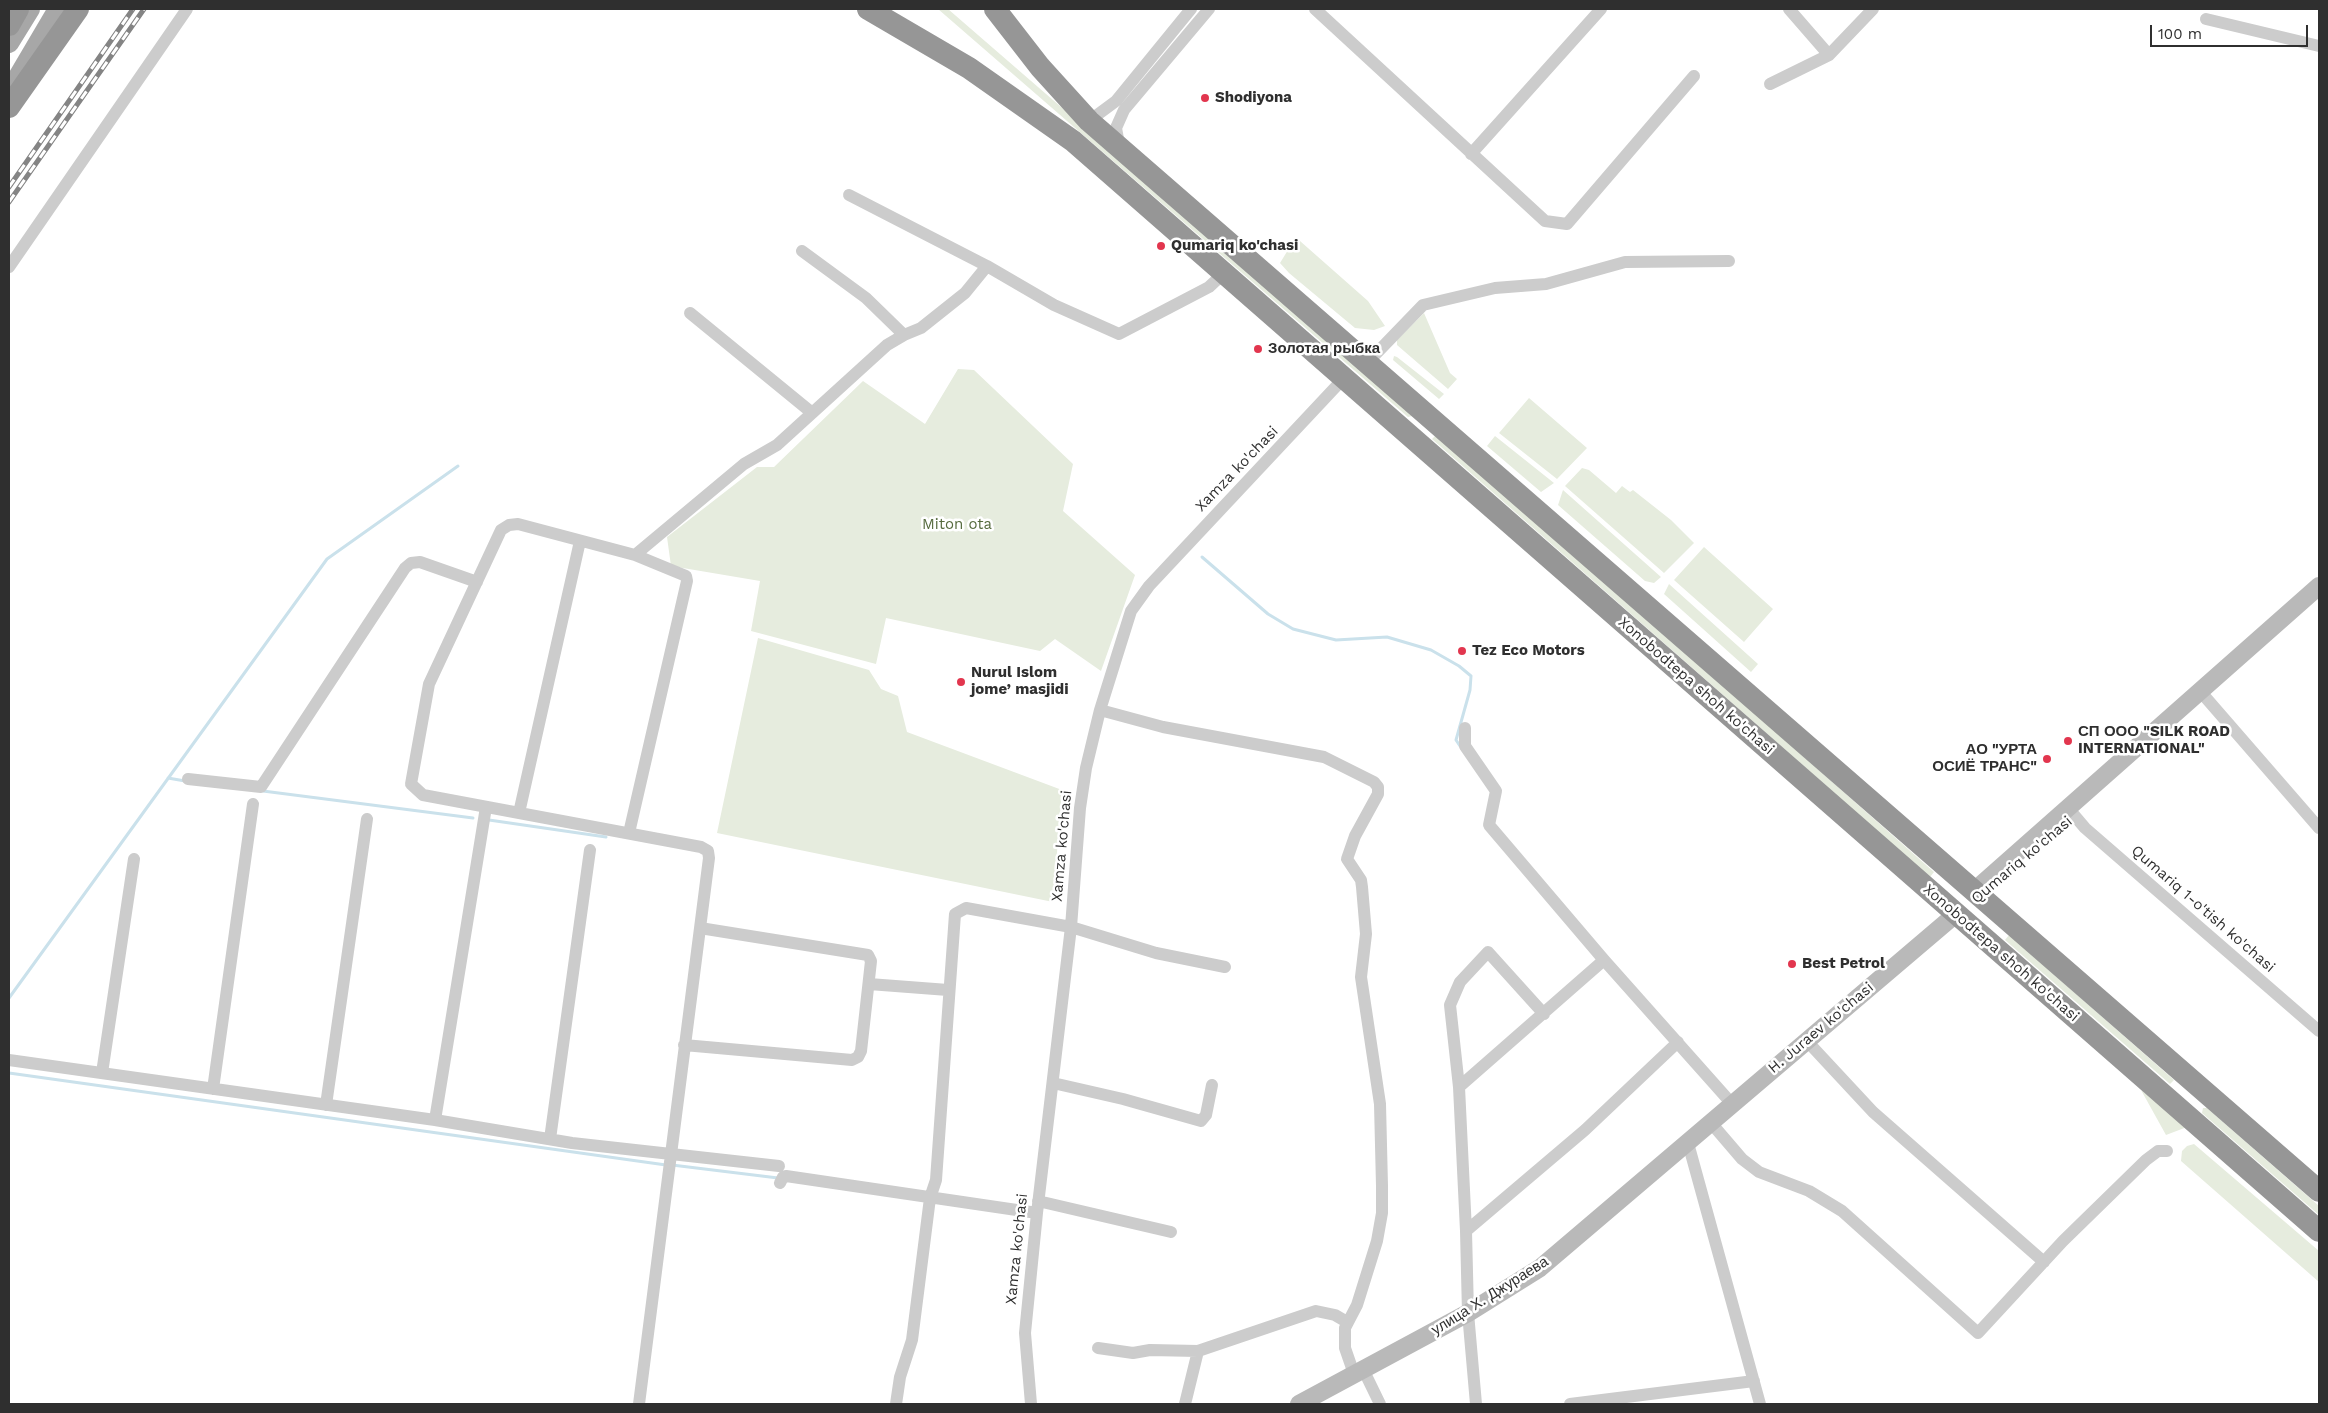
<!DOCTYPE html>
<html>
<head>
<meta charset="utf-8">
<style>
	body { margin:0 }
	#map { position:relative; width:2328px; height:1413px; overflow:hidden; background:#fff; font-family:"Work Sans",sans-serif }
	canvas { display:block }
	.frame { position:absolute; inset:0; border:10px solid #2f2f2f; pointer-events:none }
	.scale { position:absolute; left:2150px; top:25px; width:158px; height:22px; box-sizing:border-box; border:2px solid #2f2f2f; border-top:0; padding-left:6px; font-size:15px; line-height:18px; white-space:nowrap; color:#2f2f2f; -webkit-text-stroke:4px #fff; paint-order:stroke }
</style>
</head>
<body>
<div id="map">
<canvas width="2328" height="1413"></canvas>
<div class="frame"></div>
<div class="scale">100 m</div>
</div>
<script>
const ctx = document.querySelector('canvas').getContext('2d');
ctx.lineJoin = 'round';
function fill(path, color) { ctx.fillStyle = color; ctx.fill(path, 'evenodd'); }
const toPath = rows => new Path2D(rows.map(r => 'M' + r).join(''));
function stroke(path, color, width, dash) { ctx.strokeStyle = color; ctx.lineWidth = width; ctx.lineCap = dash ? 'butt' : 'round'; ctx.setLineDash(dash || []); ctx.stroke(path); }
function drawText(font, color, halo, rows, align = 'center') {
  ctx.font = font + ' "Work Sans",sans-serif'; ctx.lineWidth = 5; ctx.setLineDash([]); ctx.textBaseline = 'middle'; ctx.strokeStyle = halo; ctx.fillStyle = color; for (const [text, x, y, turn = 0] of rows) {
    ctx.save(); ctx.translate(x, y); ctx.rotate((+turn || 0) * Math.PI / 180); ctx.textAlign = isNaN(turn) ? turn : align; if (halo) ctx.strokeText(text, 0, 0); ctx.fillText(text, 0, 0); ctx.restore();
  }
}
const green = toPath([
	[938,9,948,9,1413,412,1412,416,1408,417],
	[1300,241,1368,301,1385,326,1374,330,1355,328,1289,273,1280,263,1288,250],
	[1424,313,1450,373,1457,379,1448,389,1397,345,1397,340],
	[1394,356,1397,357,1444,394,1439,399,1393,360],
	[958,369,974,370,1073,464,1063,511,1135,575,1101,671,1055,639,1040,651,886,618,876,664,751,631,760,581,671,566,667,537,757,467,774,467,863,381,925,424],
	[1529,398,1587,448,1557,479,1499,433],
	[1438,433,1934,872,1930,877,1432,439],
	[1495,436,1554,483,1541,492,1487,446],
	[1582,468,1589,470,1616,493,1622,486,1630,492,1633,490,1671,520,1694,543,1664,573,1565,486],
	[1563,490,1661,577,1654,583,1645,581,1558,505],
	[1704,547,1773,609,1744,642,1674,580],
	[1669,584,1758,664,1751,672,1664,594],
	[758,638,869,670,881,689,898,696,907,732,1062,790,1053,902,717,833],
	[2009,935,2174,1080,2170,1084,2005,940],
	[2141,1090,2187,1127,2166,1135],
	[2203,1108,2207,1108,2319,1206,2319,1215,2202,1113],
	[2194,1144,2319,1251,2319,1282,2181,1161,2182,1151,2187,1146]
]);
const stream = toPath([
	[1202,557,1268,614,1293,629,1336,640,1387,637,1431,650,1459,666,1471,676,1470,690,1456,740,1460,746],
	[168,778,185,781],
	[263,791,473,818],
	[489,820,606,837],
	[9,998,327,559,458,466],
	[9,1073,666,1165],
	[672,1165,778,1178]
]);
const street = toPath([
	[1315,9,1545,221,1567,224,1694,76],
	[1789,9,1829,55],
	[2206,19,2319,46],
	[1770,84,1829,55,1873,9],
	[1089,121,1116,101,1191,9],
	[1119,144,1116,128,1124,110,1209,9],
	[1471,154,1601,9],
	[849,195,987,266,1054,305,1119,334,1209,287,1224,273],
	[802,251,866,298,904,335],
	[9,267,187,9],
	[690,313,811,412],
	[1367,363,1423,305,1495,288,1546,284,1625,262,1729,261],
	[635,555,744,464,777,445,887,345,904,335,921,328,965,293,987,266],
	[2200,691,2319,828],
	[1100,710,1163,727,1324,757,1374,782,1378,787,1378,794,1355,836,1347,859,1361,880,1362,887,1366,934,1361,977,1380,1104,1382,1186,1382,1213,1377,1241,1357,1305,1345,1328,1345,1348,1354,1374],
	[1465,728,1465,746,1496,791,1489,825,1604,960,1733,1105],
	[188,779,261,787,405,568,411,563,420,562,477,582],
	[2068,808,2085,828,2319,1031],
	[519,813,580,541],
	[629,833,687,581,686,576,635,555,518,524,509,525,501,530,429,684,411,784,423,795,701,847,708,851,709,858,639,1404],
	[869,984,948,990],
	[1806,1040,1873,1112,2044,1262],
	[684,1045,852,1060,858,1057,861,1051,871,961,868,955,700,928],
	[9,1060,435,1120,572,1143,779,1166],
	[102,1073,134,859],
	[1053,1083,1123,1099,1201,1121,1206,1115,1212,1085],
	[1459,1087,1604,960],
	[213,1089,253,804],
	[326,1105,367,819],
	[435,1120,486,807],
	[1712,1124,1742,1159,1759,1172,1809,1191,1842,1211,1978,1333,2063,1241,2146,1160,2158,1151,2167,1151],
	[550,1139,590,850],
	[1688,1143,1760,1404],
	[780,1183,783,1177,786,1176,1037,1213],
	[1038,1201,1171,1232],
	[1466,1231,1585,1130,1678,1042],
	[1098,1348,1133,1353,1150,1350,1198,1351,1316,1311,1335,1315,1347,1322],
	[1363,1369,1380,1404],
	[896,1404,900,1377,912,1340,930,1198,936,1180,955,914,966,908,1071,927,1156,953,1225,967],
	[1031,1404,1025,1333,1037,1213,1071,927,1080,808,1086,768,1100,710,1131,611,1149,586,1344,378],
	[1185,1404,1198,1351],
	[1476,1404,1468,1313,1466,1231,1459,1087,1450,1005,1460,982,1488,952,1544,1014],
	[1570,1404,1754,1381]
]);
const secondary = toPath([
	[1974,891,2319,586],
	[1299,1404,1468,1313,1540,1268,1956,914]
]);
const primary = toPath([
	[9,43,30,9],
	[12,87,58,9]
]);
const highway = toPath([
	[868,9,969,68,1073,141,2319,1231],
	[995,9,1040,67,1089,121,2319,1191],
	[9,25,18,9],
	[9,107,78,9]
]);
const rail = toPath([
	[9,187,133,9],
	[9,202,144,9]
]);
const markers = [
	[1205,98,5,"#e2364e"],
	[1161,246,5,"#e2364e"],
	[1258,349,5,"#e2364e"],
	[1462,651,5,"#e2364e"],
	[961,682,5,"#e2364e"],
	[2068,741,5,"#e2364e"],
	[2047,759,5,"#e2364e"],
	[1792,964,5,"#e2364e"]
];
const poiNames = [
	["Shodiyona",1215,98],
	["Qumariq ko'chasi",1171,246],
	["Золотая рыбка",1268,349],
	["Tez Eco Motors",1472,651],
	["Nurul Islom",971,673],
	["jome’ masjidi",971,690],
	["СП ООО \"SILK ROAD",2078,732],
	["INTERNATIONAL\"",2078,749],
	["АО \"УРТА",2037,750,"right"],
	["ОСИЁ ТРАНС\"",2037,767,"right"],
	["Best Petrol",1802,964]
];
const streetNames = [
	["Xamza ko'chasi",1237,469,-46],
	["Xonobodtepa shoh ko'chasi",1696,686,41],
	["Xamza ko'chasi",1062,846,-85],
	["Qumariq ko'chasi",2022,860,-40],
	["Qumariq 1-o'tish ko'chasi",2203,909,41],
	["Xonobodtepa shoh ko'chasi",2001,953,41],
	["H. Juraev ko'chasi",1821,1028,-40],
	["Xamza ko'chasi",1017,1249,-84],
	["улица Х. Джураева",1490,1296,-32]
];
const parkNames = [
	["Miton ota",957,525]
];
fill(green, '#e6ecde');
stroke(stream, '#cae1eb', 3);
stroke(street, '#ccc', 12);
stroke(secondary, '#b9b9b9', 18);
stroke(primary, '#a7a7a7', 20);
stroke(highway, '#969696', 22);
stroke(rail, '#848484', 5);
stroke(rail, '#fff', 3, [9]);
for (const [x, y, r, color] of markers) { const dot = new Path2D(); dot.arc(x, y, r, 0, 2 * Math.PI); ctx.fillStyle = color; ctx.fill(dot); stroke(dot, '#fff', 2); }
drawText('bold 15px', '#2f2f2f', '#fff', poiNames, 'left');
drawText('15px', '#2f2f2f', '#fff', streetNames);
drawText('15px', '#556a3d', '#fff', parkNames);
</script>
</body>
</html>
